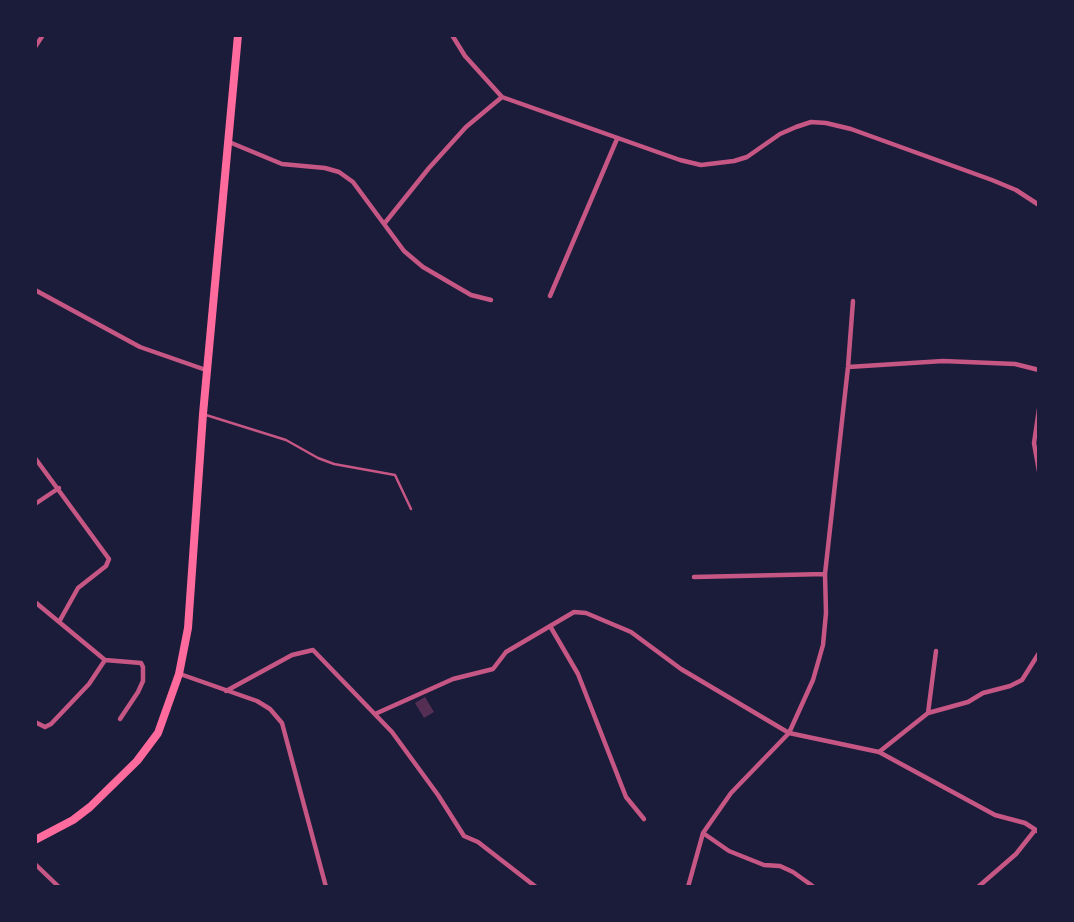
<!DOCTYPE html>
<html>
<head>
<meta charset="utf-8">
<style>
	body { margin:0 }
	#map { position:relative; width:1074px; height:922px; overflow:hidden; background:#1b1b3a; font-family:"Fira Sans Condensed",sans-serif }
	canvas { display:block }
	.frame { position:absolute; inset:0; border:37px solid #1b1b3a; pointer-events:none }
</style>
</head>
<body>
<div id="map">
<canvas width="1074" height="922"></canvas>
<div class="frame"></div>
</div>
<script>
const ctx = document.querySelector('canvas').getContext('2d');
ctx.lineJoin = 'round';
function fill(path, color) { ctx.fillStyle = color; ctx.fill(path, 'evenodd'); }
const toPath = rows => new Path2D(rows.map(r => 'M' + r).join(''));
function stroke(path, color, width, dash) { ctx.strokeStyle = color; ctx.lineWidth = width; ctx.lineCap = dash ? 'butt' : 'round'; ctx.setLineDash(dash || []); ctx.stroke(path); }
const building = toPath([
	[425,697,434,712,424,718,415,703]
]);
const service = toPath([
	[206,415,286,440,318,458,334,464,395,475,411,509]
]);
const minor = toPath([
	[452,35,465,56,502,97,680,160,701,165,734,161,747,157,780,134,796,127,811,122,826,123,851,129,992,180,1016,190,1039,205],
	[35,47,43,35],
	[229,142,282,164,325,168,339,172,353,182,404,251,423,267,471,295,491,300],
	[384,224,429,168,466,127,502,97],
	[35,290,140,347,206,370],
	[550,296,617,139],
	[848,367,943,361,1015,364,1039,370],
	[1039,409,1034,443,1039,471],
	[35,458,109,559,106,566,78,588,59,622],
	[35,504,59,488],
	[694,577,825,574],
	[35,602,105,660,89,684,51,724,45,727,35,722],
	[550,626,578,674,626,797,644,819],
	[105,660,141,663,143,667,143,681,138,692,120,719],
	[180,674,257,701,270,709,282,723,326,887],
	[226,691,292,655,313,650,392,732,438,795,464,836,478,842,536,887],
	[928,713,936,651],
	[375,714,453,679,493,669,506,652,574,612,586,613,631,632,681,669,789,733,879,752,995,815,1025,823,1039,832],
	[879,752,928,713,968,702,983,693,1010,686,1022,680,1039,653],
	[703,833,729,851,764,865,780,866,793,872,814,887],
	[35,864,59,887],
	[688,887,703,833,731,793,789,733,813,680,823,645,826,613,825,574,848,367,853,301],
	[978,887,1016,854,1035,830]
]);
const trunk = toPath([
	[35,840,73,820,90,807,137,761,158,733,179,674,188,628,203,414,238,35]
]);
fill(building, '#542f53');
stroke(service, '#c65784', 2.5);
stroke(minor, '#c65784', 4.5);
stroke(trunk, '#ff6b9d', 8);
</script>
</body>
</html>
